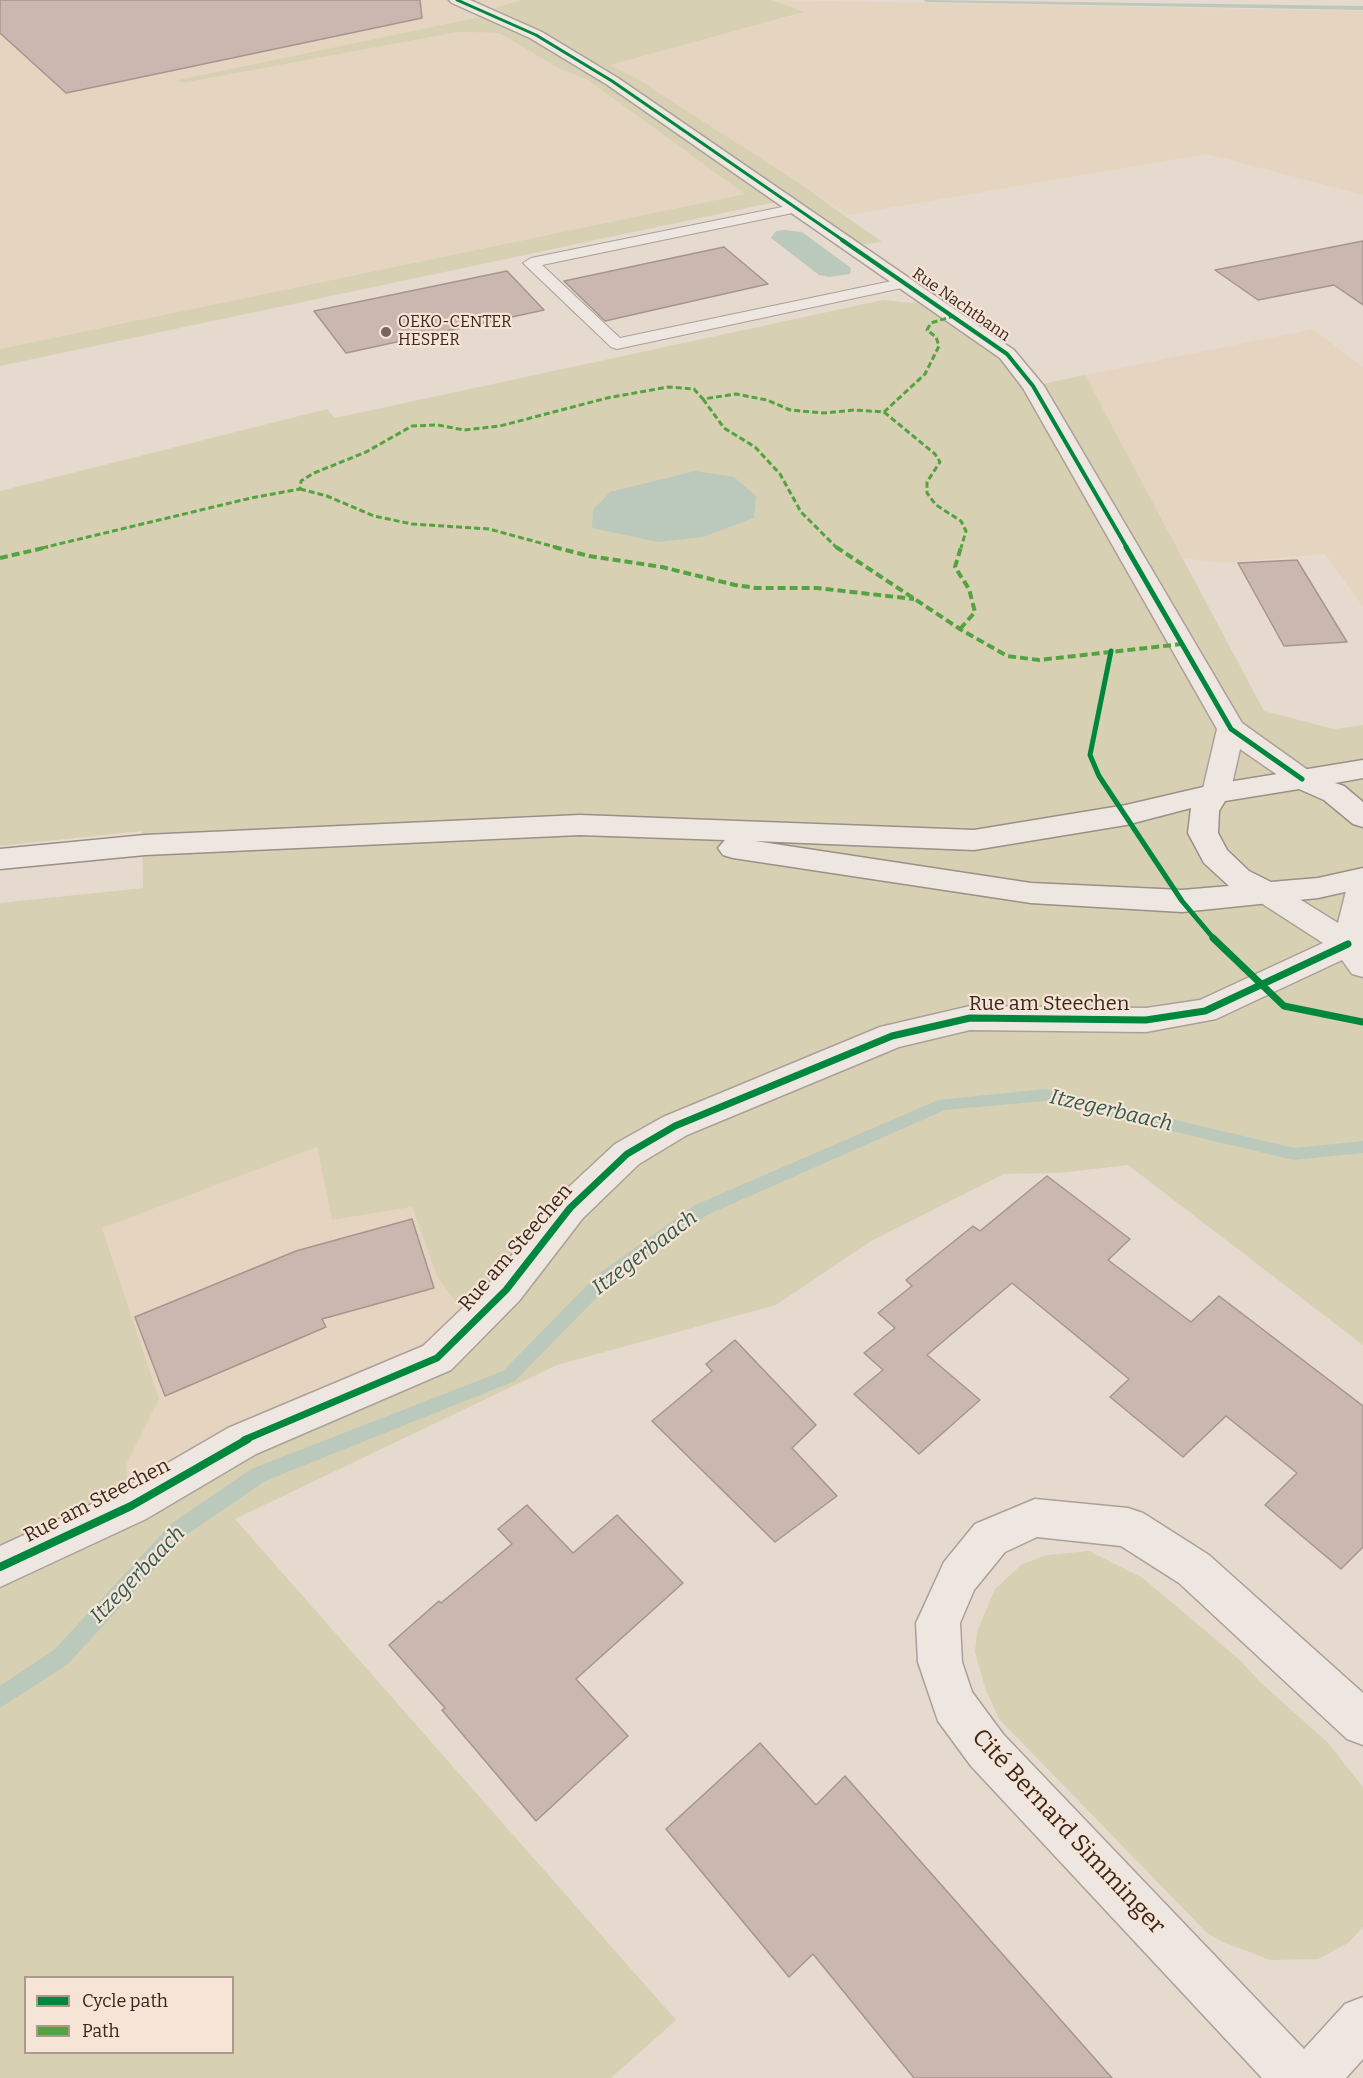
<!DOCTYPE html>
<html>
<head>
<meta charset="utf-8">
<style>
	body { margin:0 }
	#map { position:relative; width:1363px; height:2078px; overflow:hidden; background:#e6dacf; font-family:Bitter,serif }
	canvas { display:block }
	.legend { position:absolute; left:24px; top:1976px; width:210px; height:78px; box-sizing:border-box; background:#f6e5d6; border:2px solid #ab998d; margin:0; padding:8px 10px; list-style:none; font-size:18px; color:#3b261f }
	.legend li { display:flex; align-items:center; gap:12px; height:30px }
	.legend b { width:30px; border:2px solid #ab998d }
</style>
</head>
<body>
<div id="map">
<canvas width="1363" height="2078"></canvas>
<ul class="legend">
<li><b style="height:8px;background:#00873e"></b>Cycle path</li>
<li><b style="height:8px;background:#54a341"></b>Path</li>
</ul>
</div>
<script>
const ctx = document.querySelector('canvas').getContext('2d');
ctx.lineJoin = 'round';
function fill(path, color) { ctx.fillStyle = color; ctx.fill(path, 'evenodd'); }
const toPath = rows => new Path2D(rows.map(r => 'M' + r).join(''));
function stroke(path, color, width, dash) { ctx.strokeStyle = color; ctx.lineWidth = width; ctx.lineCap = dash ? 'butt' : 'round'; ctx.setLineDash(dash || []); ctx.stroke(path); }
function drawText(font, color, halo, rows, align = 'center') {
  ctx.font = font + ' Bitter,serif'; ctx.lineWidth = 4.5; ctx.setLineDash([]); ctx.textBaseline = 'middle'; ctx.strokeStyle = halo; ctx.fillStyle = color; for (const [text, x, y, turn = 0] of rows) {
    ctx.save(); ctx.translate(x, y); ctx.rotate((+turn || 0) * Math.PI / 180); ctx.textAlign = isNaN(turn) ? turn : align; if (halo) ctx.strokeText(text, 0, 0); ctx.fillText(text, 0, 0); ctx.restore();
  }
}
const farmland = toPath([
	[0,0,522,0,495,8,505,12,180,80,183,83,458,32,499,33,558,68,588,80,746,194,0,349],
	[771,0,1363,11,1363,195,1207,154,848,215,636,78,609,64,803,13],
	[1313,329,1363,367,1363,607,1325,554,1224,563,1183,558,1085,375],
	[317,1147,332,1220,412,1207,437,1276,471,1324,131,1506,126,1465,159,1399,101,1228]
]);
const green = toPath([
	[522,0,771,0,804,12,610,65,636,78,799,183,882,242,851,246,785,200,0,366,0,349,745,194,588,80,558,68,499,33,458,32,183,83,178,80,504,12,494,8],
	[929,299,954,316,1033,386,1085,375,1264,711,1334,729,1363,725,1363,1345,1128,1165,1059,1173,1004,1174,873,1240,776,1305,557,1365,235,1519,676,2020,611,2078,0,2078,0,903,143,888,142,831,0,846,0,491,327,409,335,418,883,300,912,303],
	[317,1147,332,1220,412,1207,437,1276,471,1324,131,1506,126,1465,159,1399,102,1228],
	[26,1978,232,1978,232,2052,26,2052],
	[1089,1551,1143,1578,1241,1661,1260,1682,1327,1742,1363,1787,1363,1927,1348,1943,1318,1959,1270,1960,1223,1942,1207,1933,999,1719,985,1688,975,1652,977,1632,995,1589,1022,1564,1047,1555]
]);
const water = toPath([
	[785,230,802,232,851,268,850,274,829,277,819,275,771,238,776,231],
	[695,471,734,477,756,496,754,518,703,537,658,542,592,528,593,510,610,492]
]);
const stream = toPath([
	[923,0,1363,6,1363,10,926,2,923,0],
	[1045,1089,1294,1148,1363,1141,1363,1153,1294,1160,1045,1101,945,1110,707,1215,609,1285,515,1381,265,1481,185,1536,68,1664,0,1708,0,1686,54,1650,171,1524,251,1469,503,1371,597,1275,695,1205,938,1100,1045,1089]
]);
const building = toPath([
	[0,0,420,0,422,18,66,93,0,33,0,0],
	[1363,241,1363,305,1334,285,1258,300,1215,270,1363,241],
	[724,247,768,284,605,321,564,281,724,247],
	[507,271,544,310,346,353,314,311,507,271],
	[1297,560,1347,642,1284,646,1238,563,1297,560],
	[1047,1176,1130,1239,1108,1260,1191,1322,1219,1296,1363,1406,1363,1547,1341,1569,1265,1505,1297,1473,1226,1416,1183,1457,1110,1397,1129,1379,1012,1283,927,1355,980,1400,919,1454,854,1394,883,1370,864,1353,895,1328,878,1313,912,1286,906,1280,973,1226,980,1231,1047,1176],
	[412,1219,434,1288,322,1319,326,1327,165,1396,135,1317,296,1251,412,1219],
	[735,1340,816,1425,792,1448,837,1496,775,1542,652,1421,712,1371,706,1364,735,1340],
	[527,1505,573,1553,617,1515,683,1583,576,1679,628,1736,536,1821,442,1710,445,1708,389,1645,439,1601,441,1603,512,1544,498,1529,527,1505],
	[760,1743,816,1805,845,1776,1112,2078,914,2078,813,1954,789,1977,666,1829,760,1743]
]);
const service = toPath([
	[797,204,802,205,804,208,802,211,542,265,620,338,906,278,911,280,914,283,911,286,617,349,611,347,523,263,531,258,797,204]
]);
const minor = toPath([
	[449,0,470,0,542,32,618,78,1014,350,1044,386,1242,723,1312,773,1316,779,1312,785,1302,788,1292,785,1240,749,1230,793,1226,800,1216,802,1206,800,1202,793,1217,729,1023,388,1000,358,606,84,530,38,452,3,449,0],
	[1363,873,1363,977,1352,974,1342,960,1216,1019,1146,1032,970,1030,899,1047,687,1135,639,1164,583,1218,519,1301,451,1370,256,1454,146,1519,0,1587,0,1546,116,1493,228,1428,423,1346,493,1279,557,1198,615,1144,663,1117,880,1027,970,1006,1146,1008,1200,1000,1323,943,1258,901,1254,894,1258,887,1269,884,1280,887,1338,923,1348,883,1352,876,1363,873],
	[1035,1499,1128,1508,1143,1513,1209,1555,1363,1693,1363,1745,1347,1739,1179,1583,1121,1546,1037,1537,1005,1552,974,1590,960,1623,962,1662,972,1692,1003,1734,1304,2049,1345,2004,1363,1997,1363,2059,1346,2078,1262,2078,971,1766,938,1721,918,1662,916,1623,923,1608,944,1562,975,1524,1035,1499]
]);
const secondary = toPath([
	[1363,760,1363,778,1335,783,1344,786,1363,802,1363,827,1353,824,1324,800,1299,789,1225,801,1219,811,1218,833,1227,850,1249,871,1271,882,1318,878,1363,868,1363,888,1318,898,1182,912,1031,903,733,858,723,855,718,848,725,840,580,835,145,855,0,869,0,849,145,835,580,815,974,830,1126,805,1216,784,1363,760],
	[1191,808,1188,833,1204,863,1229,886,1182,890,1031,883,755,841,974,850,1126,825,1191,808]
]);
const quietFar1 = toPath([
	[703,399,724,428,755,447,780,474,801,512,837,548],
	[884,412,935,454,940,462,927,482,927,493,936,505,961,521,966,531,961,548],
	[300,489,327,496,374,516,412,524,489,529,559,548],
	[42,548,251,498,300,489,301,481,314,473,366,452,412,426,438,425,464,430,500,426,607,398,668,387,694,389,703,399,736,394,767,400,790,410,824,413,855,410,884,412,925,374,939,346,936,337,927,330,931,323,954,316]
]);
const quiet = toPath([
	[554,547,589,556,662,567,735,585,756,588,817,588,914,599],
	[836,547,960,629,1007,656,1039,660,1182,644],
	[0,558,48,547],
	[960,629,975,612,969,589,955,567,961,547]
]);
const cyclewayFar4 = toPath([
	[457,0,536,35,612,81,844,241]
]);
const cyclewayFar3 = toPath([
	[842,240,1007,354,1033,386,1127,548]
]);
const cyclewayFar2 = toPath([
	[1126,547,1231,729,1302,779],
	[1111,651,1090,755,1099,776,1182,901,1215,940]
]);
const cyclewayFar1 = toPath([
	[1213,938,1284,1006,1363,1022],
	[244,1440,437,1358,506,1290,570,1208,627,1154,675,1126,892,1036,970,1018,1146,1020,1205,1011,1348,944]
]);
const cycleway = toPath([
	[0,1567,131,1506,248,1439]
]);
const markers = [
	[386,332,6,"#77655d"]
];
const farStreetnames = [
	["Rue Nachtbann",961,305,35]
];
const farPoinames = [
	["OEKO-CENTER",398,323],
	["HESPER",398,341]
];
const streetNames = [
	["Rue am Steechen",1049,1004],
	["Rue am Steechen",516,1248,-49],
	["Rue am Steechen",97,1501,-27]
];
const waterNames = [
	["Itzegerbaach",1111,1111,13],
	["Itzegerbaach",645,1253,-37],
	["Itzegerbaach",138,1575,-46]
];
const nearStreetnames = [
	["Cité Bernard Simminger",1068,1832,47]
];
fill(farmland, '#e5d5c0');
fill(green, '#d8d0b2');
fill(water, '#bbc9bc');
fill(stream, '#bbc9bc');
fill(building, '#cab8b0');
stroke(building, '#a6958e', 1.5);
stroke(service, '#aba098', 2);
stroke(minor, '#aba098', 3);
stroke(secondary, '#9b8f88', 3);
fill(service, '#eee7e1');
fill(minor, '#eee7e1');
fill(secondary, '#eee7e1');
stroke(quietFar1, '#54a341', 3, [6, 3]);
stroke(quiet, '#54a341', 4, [8, 4]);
stroke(cyclewayFar4, '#00873e', 3);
stroke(cyclewayFar3, '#00873e', 4);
stroke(cyclewayFar2, '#00873e', 5);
stroke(cyclewayFar1, '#00873e', 7);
stroke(cycleway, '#00873e', 8);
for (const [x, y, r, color] of markers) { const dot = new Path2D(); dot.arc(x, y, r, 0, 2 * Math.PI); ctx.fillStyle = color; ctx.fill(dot); stroke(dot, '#f6e5d6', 2); }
drawText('16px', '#3b261f', '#f6e5d6', farStreetnames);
drawText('16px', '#3b261f', '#f6e5d6', farPoinames, 'left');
drawText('20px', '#3b261f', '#f6e5d6', streetNames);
drawText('italic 21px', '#2f5a4d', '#f6e5d6', waterNames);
drawText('24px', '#3b261f', '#f6e5d6', nearStreetnames);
</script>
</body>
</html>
